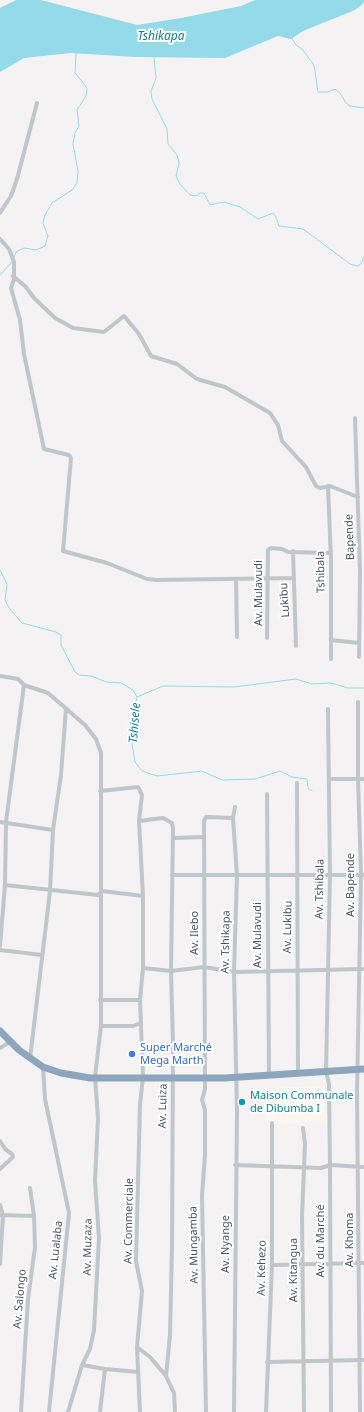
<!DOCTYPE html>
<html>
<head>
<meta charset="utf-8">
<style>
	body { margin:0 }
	canvas { display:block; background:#f4f2f2 }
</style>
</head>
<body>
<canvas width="364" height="1412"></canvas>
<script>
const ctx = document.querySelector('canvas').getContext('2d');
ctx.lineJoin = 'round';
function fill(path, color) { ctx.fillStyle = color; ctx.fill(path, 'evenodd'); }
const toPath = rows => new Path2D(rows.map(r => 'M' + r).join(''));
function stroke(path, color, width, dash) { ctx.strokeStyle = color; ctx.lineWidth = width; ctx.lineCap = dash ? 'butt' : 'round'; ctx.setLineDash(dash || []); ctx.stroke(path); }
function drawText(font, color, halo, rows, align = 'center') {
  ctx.font = font + ' "Noto Sans",sans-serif'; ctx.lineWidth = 4; ctx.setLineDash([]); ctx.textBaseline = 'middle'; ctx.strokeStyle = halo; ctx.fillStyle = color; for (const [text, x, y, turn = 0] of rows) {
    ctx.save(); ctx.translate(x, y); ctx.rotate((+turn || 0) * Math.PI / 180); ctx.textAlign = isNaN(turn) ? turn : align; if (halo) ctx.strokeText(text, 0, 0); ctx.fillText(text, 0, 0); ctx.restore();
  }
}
const commercial = toPath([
	[325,1086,326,1122,268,1124,264,1119,262,1091,264,1088]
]);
const water = toPath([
	[16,0,41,0,137,25,181,18,241,6,255,0,364,0,364,3,355,10,303,31,291,39,278,36,225,58,136,57,71,53,24,58,0,72,0,8]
]);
const stream = toPath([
	[291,37,296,45,302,49,314,65,318,92,328,92,335,89,340,93,346,103,350,106,364,108],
	[154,57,156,78,151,91,152,99,167,129,168,144,177,155,179,163,176,176,180,184,190,195,196,196,200,193,204,193,210,205,224,202,240,207,258,219,273,213,276,217,279,226,303,229,350,264,357,266,361,264,364,257],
	[14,257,17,251,24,248,36,250,45,246,48,236,43,223,45,215,52,203,72,190,77,183,78,171,73,144,75,133,79,126,77,110,86,96,87,88,75,73,76,53],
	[0,275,12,262],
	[0,570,7,584,5,600,9,608,22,623,56,632,61,635,61,645,75,672,79,675,92,676,106,682,121,683,133,690,137,697,132,744,135,762,142,771,157,776,202,771,222,780,255,779,280,771,292,777,307,779,308,788,312,791],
	[137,697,163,686,234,687,296,679,312,684,331,683,348,688,364,688]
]);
const street = toPath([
	[0,213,11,196,17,179,37,103],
	[0,239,9,249,14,262,14,279,11,288,20,320,24,354,44,449,69,455,71,458,63,551,107,563,147,579,156,580,293,578],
	[13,276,26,287,34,298,55,318,73,328,104,332,124,316,139,334,151,356,177,364,197,379,225,387,270,413,278,425,282,441,306,467,316,486,320,488,330,486,358,497],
	[355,418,360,571,359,657],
	[328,486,331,560,331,659],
	[293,551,296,646],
	[236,579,237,637],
	[267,638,268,550,271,548,282,549,288,552,330,553],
	[331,640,359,643],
	[0,676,18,679,24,685,48,693,85,725,96,739,101,753,101,1026,95,1077,98,1118,95,1181,99,1238,94,1330,90,1349,82,1365,68,1412],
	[358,702,358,779,361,875,357,1093,360,1412],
	[328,709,330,875,326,1071,329,1084,330,1165,331,1412],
	[330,779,364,779],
	[297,783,298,1072],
	[100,791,138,787,142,795,139,821,143,896,143,968,140,1000,143,1077,140,1104,136,1261,142,1291,137,1347,140,1412],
	[267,794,269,1075],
	[139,821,163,818,172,823,173,828,171,971,173,1046,172,1247,170,1335,166,1376],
	[0,822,53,830],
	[173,838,204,837],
	[172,875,364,875],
	[5,885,98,895,102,891,143,896],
	[0,946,5,885,6,822,24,685],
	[0,950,42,955],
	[143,968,171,971,204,967,234,972,364,969],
	[100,1000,140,1000],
	[101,1026,133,1026,141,1023],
	[0,1048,10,1042],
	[30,1059,50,891,53,830,61,775,66,708],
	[43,1067,45,1099,69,1213,49,1412],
	[303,1128,305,1144,302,1216,304,1412],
	[0,1141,5,1149,12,1154,13,1157,0,1169],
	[235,1165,321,1168,330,1165,364,1167],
	[0,1205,3,1215,0,1264],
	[1,1215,34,1216],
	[272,1265,364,1263],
	[137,1347,150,1357,166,1376,174,1393,175,1412],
	[267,1362,364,1360],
	[82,1365,105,1369,138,1372],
	[21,1412,28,1299,35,1247,34,1216,30,1188],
	[100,1412,105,1369],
	[206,1412,202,1195,205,1155,205,1110,202,1100,205,1089,204,821,206,817,233,818],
	[234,1412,237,1112,234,972,237,875,233,818,235,807],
	[266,1412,272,1265,272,1123]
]);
const highway = toPath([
	[0,1031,19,1050,43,1067,61,1073,90,1078,225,1078,364,1069]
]);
const markers = [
	[132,1054,4,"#3f7fe0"],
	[242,1102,4,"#0f9aa8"]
];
const streetNames = [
	["Bapende",350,537,-92],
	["Tshibala",321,572,-91],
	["Av. Mulavudi",259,593,-90],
	["Lukibu",285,600,-94],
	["Av. Bapende",351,885,-90],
	["Av. Tshibala",320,889,-89],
	["Av. Lukibu",288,927,-89],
	["Av. Ilebo",195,933,-90],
	["Av. Mulavudi",258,935,-90],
	["Av. Tshikapa",226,942,-89],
	["Av. Luiza",163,1106,-89],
	["Av. Commerciale",129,1221,-89],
	["Av. Khoma",350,1240,-90],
	["Av. du Marché",321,1241,-90],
	["Av. Nyange",226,1244,-90],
	["Av. Mungamba",194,1245,-91],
	["Av. Muzaza",88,1247,-89],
	["Av. Lualaba",56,1250,-84],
	["Av. Kehezo",262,1268,-89],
	["Av. Kitangua",294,1270,-90],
	["Av. Salongo",20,1299,-85]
];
const shopNames = [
	["Super Marché",140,1048],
	["Mega Marth",140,1061]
];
const cultureNames = [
	["Maison Communale",250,1096],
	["de Dibumba I",250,1109]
];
const waterNames = [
	["Tshikapa",161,37],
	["Tshisele",135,723,-86]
];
fill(commercial, '#fcf7ee');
fill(water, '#95dae8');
stroke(stream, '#95dae8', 1);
stroke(street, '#bfc7cd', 4);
stroke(highway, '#8da6bd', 7);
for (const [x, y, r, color] of markers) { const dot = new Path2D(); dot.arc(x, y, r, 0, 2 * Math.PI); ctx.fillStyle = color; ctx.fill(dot); stroke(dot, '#fff', 1.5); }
drawText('11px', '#4b565e', '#fff', streetNames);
drawText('11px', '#366cbe', '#fff', shopNames, 'left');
drawText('11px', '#0d838f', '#fff', cultureNames, 'left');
drawText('italic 12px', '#157b90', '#fff', waterNames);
</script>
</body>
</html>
